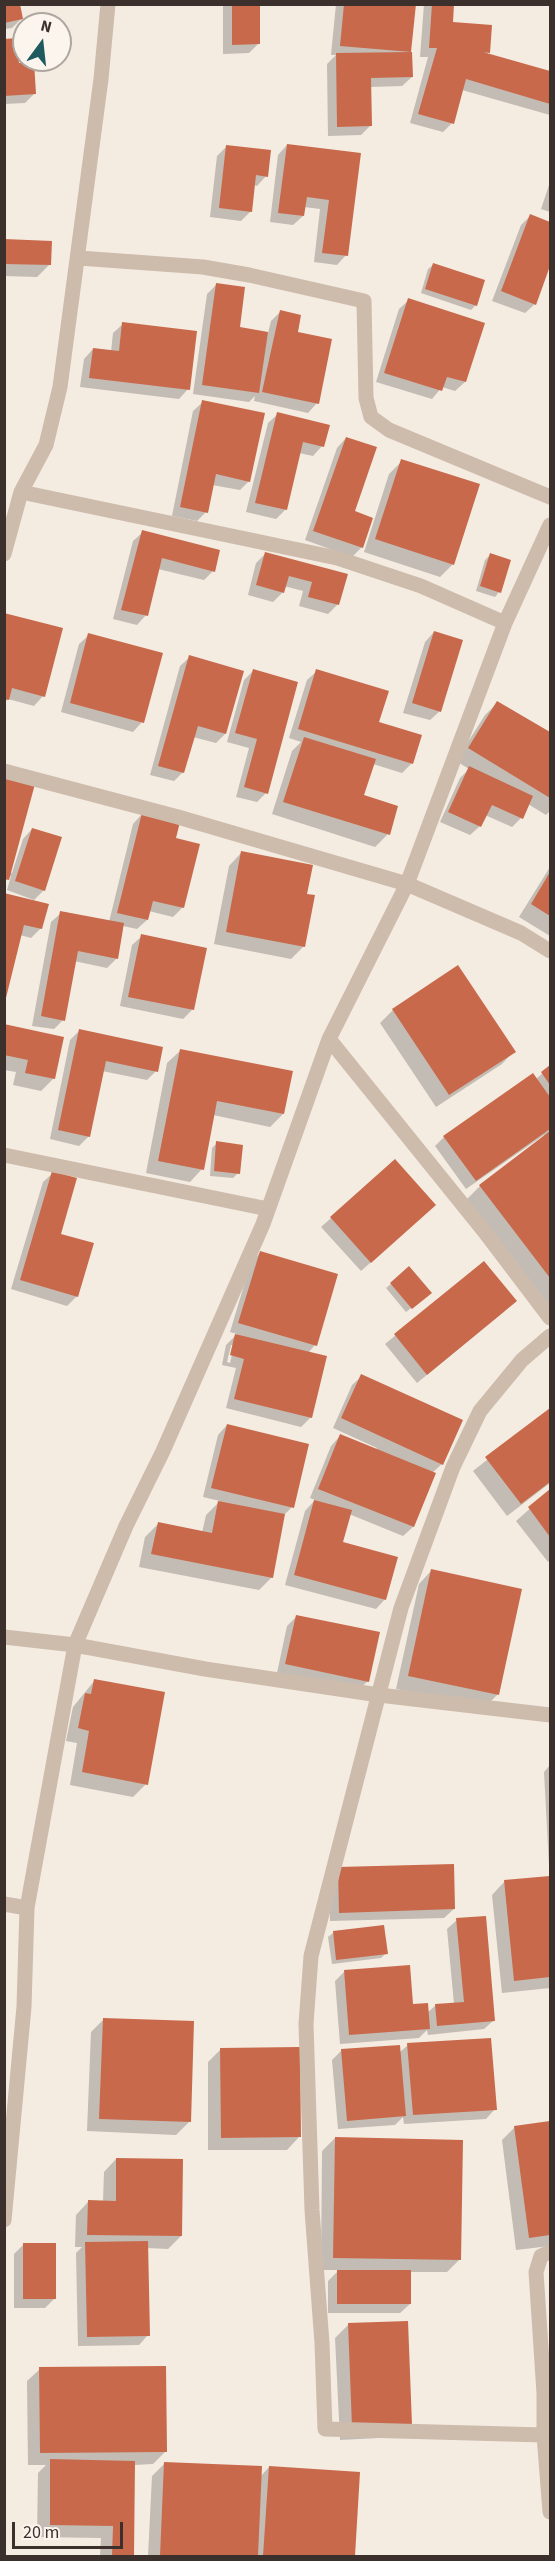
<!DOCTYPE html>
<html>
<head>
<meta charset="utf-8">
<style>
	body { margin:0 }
	#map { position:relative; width:555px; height:2561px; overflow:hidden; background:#f4ebe1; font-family:"Source Sans 3",sans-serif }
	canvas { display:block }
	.frame { position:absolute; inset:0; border:6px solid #3b302b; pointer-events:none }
	.north { position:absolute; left:12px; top:12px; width:60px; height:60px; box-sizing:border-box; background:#fbf5ee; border:2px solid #aea6a0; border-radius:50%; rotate:15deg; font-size:16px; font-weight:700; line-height:24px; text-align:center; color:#3b302b }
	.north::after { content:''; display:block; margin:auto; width:21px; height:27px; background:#1f5a5e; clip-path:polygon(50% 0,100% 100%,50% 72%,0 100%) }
	.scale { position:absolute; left:12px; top:2522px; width:111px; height:27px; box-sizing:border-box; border:3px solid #3b302b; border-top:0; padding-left:8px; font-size:18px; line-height:21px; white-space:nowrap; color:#3b302b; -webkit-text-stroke:4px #fbf5ee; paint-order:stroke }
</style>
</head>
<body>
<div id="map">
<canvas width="555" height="2561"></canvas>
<div class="frame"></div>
<div class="north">N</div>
<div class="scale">20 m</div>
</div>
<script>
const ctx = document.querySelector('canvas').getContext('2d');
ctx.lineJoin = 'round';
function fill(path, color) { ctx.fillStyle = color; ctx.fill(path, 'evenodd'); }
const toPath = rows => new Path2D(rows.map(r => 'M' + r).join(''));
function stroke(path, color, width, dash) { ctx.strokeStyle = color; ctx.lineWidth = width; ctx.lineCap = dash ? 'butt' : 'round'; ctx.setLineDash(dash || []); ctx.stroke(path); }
const shadow = toPath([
	[4,4,22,18,12,28,4,29],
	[223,4,259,4,259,43,249,53,223,54],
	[336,4,414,4,410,52,412,77,402,86,370,87,371,125,361,135,328,136,327,64,336,55,331,55],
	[424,4,453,4,451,24,488,52,486,55,550,73,550,115,462,90,452,123,443,132,410,123,428,57,420,57],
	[4,40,35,93,25,103,4,104],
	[287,145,359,155,346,255,337,265,314,262,320,209,304,207,303,216,293,225,270,222,278,155],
	[227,146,266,176,257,186,254,185,251,211,241,221,210,217,217,156],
	[550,182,550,212,541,209],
	[530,216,550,223,550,262,535,304,525,313,492,301,521,225],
	[4,241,50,264,37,277,4,276],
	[433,265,476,305,471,310,421,293,428,269],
	[216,285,238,329,268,333,271,321,280,312,296,333,317,403,308,413,254,401,255,396,249,402,193,394,207,294],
	[409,300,465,382,455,391,442,387,432,399,376,382,399,309],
	[123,324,188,389,179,399,80,387,84,359,93,349,111,352,113,333],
	[203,402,249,481,240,490,212,485,206,512,197,521,172,516,193,411],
	[278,414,322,446,313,456,299,453,285,510,276,519,246,512,268,423],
	[346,438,353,512,362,547,352,557,305,540,337,448],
	[402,461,453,564,440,577,364,552,389,474],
	[143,532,213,571,204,580,158,569,146,615,137,625,113,619,133,541],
	[266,553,346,575,338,604,328,614,299,606,303,591,284,586,283,592,273,602,248,595,256,563],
	[490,555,499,592,495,597,476,591,485,560],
	[4,614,43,696,34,706,8,699,4,703],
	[434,632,440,711,430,720,403,713,425,642],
	[89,635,142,722,133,732,61,712,79,644],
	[190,657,225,734,216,743,193,737,183,772,174,781,150,775,180,666],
	[253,671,266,793,257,802,236,797,249,748,227,742,244,680],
	[317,671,377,723,412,763,402,773,373,764,363,796,388,834,375,847,272,814,292,751,301,742,289,738,307,680],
	[497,703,549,733,550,730,550,811,546,815,528,804,521,818,512,827,485,815,480,826,470,835,440,822,460,778,469,769,456,761,485,715],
	[4,777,10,872,12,873,23,839,32,829,44,890,34,900,7,890,11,876,4,882],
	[142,814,174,839,198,845,182,908,173,917,149,911,147,920,137,929,123,926,117,958,107,968,74,961,63,1020,54,1029,32,1026,51,922,61,913,109,922,133,824],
	[241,853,304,946,291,959,214,944,229,866],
	[550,867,550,936,519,917],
	[4,895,41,928,31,938,20,935,4,999],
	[142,936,192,1010,183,1019,120,1006,132,945],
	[393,1010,514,1051,502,1064,436,1107,380,1023],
	[4,1026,54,1078,41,1091,13,1085,16,1072,4,1070],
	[79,1031,156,1071,147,1080,102,1071,89,1136,79,1146,50,1139,70,1040],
	[180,1051,291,1072,283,1114,270,1127,213,1115,202,1169,190,1182,146,1173,167,1063],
	[550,1067,550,1312,466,1200,480,1186,545,1137,544,1135,466,1189,435,1146,444,1137,536,1079],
	[217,1143,238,1173,233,1178,210,1176,212,1148],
	[395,1161,425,1214,361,1271,321,1227],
	[53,1173,59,1235,77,1296,67,1306,11,1289,43,1182],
	[260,1253,315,1345,308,1353,311,1417,301,1427,226,1408,236,1368,222,1365,226,1345,237,1334,230,1332,251,1262],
	[231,1345,234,1345,230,1363,227,1362],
	[483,1263,505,1311,417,1383,385,1344],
	[391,1284,425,1297,406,1312,386,1288],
	[362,1376,442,1464,432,1473,413,1527,403,1536,349,1514,342,1543,385,1599,376,1609,285,1585,305,1511,315,1500,310,1498,331,1446,340,1436,376,1450,377,1448,333,1428,352,1385],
	[550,1410,550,1483,507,1516,473,1471],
	[227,1425,292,1507,283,1516,272,1577,259,1590,139,1567,145,1537,158,1524,202,1533,206,1515,220,1501,203,1497,218,1435],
	[550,1491,550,1560,548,1562,516,1521],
	[431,1571,520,1590,497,1695,484,1708,396,1689,419,1584],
	[296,1617,368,1681,358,1690,277,1673,287,1626],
	[95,1680,146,1784,133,1797,70,1785,77,1743,66,1741,73,1707],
	[550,1765,550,1865,549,1866,544,1772],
	[550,1877,550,1988,502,1993,492,1895,504,1882],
	[329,1878,454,1909,444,1918,330,1921],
	[457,1920,494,2020,484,2029,428,2035,427,2030,419,2038,340,2044,335,1981,344,1972,427,2013,436,2005,454,2004,447,1929],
	[333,1933,386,1953,381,1958,332,1964,328,1937],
	[104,2019,189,2122,176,2135,87,2131,91,2032],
	[408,2045,495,2109,486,2119,404,2124,403,2117,395,2125,338,2129,332,2060,342,2050,399,2053],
	[221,2049,299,2137,287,2150,208,2150,208,2062],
	[550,2123,550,2246,516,2250,502,2140,515,2127],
	[335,2138,459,2260,447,2272,410,2272,410,2304,400,2313,328,2313,328,2281,339,2270,321,2270,322,2151],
	[116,2159,181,2236,168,2249,147,2248,148,2335,139,2345,78,2346,76,2253,82,2247,75,2247,76,2215,88,2202,103,2202,104,2172],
	[24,2244,55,2298,45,2308,14,2308,14,2254],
	[348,2325,398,2437,340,2440,335,2338],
	[40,2369,165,2452,153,2464,134,2465,133,2556,100,2556,101,2538,37,2537,38,2473,46,2465,28,2465,27,2381],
	[165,2463,260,2477,269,2467,359,2473,354,2556,148,2556,152,2476]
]);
const building = toPath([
	[4,4,20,4,23,19,4,23],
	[232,4,260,4,260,44,232,45],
	[344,4,416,4,411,52,340,46],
	[432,4,454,4,453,22,492,25,490,53,483,52,550,71,550,104,466,79,454,124,418,114,437,48,429,48],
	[17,38,19,63,34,61,36,94,4,96,4,39],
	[412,52,413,77,371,78,372,126,337,127,336,53],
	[287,144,361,153,348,256,322,253,329,200,307,197,304,216,278,213],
	[226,145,271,150,268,177,256,175,252,212,219,208],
	[530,214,550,222,550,266,536,305,501,291],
	[4,239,52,241,51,265,4,264],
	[433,263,485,280,477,306,425,289],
	[216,283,245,287,240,327,268,332,259,393,202,385],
	[408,298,485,323,466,382,447,377,442,391,384,373],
	[280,310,301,315,298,332,332,339,319,404,262,392],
	[122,322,197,331,190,390,89,378,93,348,119,351],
	[202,400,265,413,250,482,216,474,208,513,180,507],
	[277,412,330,425,324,447,303,442,287,510,255,503],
	[346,437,377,447,355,511,373,518,363,548,313,531],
	[401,459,480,484,454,565,375,539],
	[142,530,220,550,215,572,162,558,148,616,121,610],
	[265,552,348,574,339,605,308,597,312,582,289,576,284,593,256,585],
	[490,553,511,560,501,593,480,586],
	[4,613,63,628,45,697,12,688,9,700,4,699],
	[434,631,463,640,441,712,412,703],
	[88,633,163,653,144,723,70,703],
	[189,655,244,671,226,734,198,726,184,773,158,766],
	[253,669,298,682,268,794,244,787,257,739,235,733],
	[316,669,389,691,379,722,422,735,413,764,298,729],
	[497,701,550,732,550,798,468,748],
	[304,737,376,759,364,795,398,806,390,835,283,802],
	[469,766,533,796,523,819,492,805,481,827,448,812],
	[4,776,35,784,9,880,4,879],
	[142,813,180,822,176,838,200,844,184,908,153,901,148,920,117,913],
	[32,828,62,837,45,891,15,881],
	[241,851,313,865,307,894,315,895,305,947,226,932],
	[550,872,550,916,531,904],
	[4,893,49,904,42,929,24,925,5,1002],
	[60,911,124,923,118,959,78,951,65,1021,41,1016],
	[141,934,207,948,194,1010,128,997],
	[458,965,516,1052,449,1095,392,1009],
	[4,1024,64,1037,55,1079,25,1073,28,1060,4,1055],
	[79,1029,163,1047,158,1072,106,1061,90,1137,58,1130],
	[180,1049,293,1071,284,1114,217,1101,204,1170,158,1161],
	[550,1065,550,1085,541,1072],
	[533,1073,550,1097,550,1129,476,1181,443,1136],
	[550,1131,550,1278,479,1185],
	[216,1141,243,1145,240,1174,214,1171],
	[395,1159,436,1205,371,1263,330,1217],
	[52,1171,77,1178,61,1234,94,1243,78,1297,20,1280],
	[260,1251,338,1274,317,1346,238,1323],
	[484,1261,517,1301,427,1375,394,1334],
	[409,1266,432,1293,412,1309,390,1283],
	[235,1334,327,1356,312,1418,234,1399,244,1359,230,1355],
	[361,1374,463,1420,443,1465,341,1418],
	[550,1408,550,1482,521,1504,485,1457],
	[227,1424,309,1444,294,1508,211,1488],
	[340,1434,436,1473,414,1527,318,1489],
	[550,1489,550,1537,528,1507],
	[314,1500,352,1510,343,1542,398,1557,386,1600,294,1575],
	[218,1501,285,1514,273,1578,151,1554,158,1522,212,1533],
	[431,1569,522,1589,499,1695,408,1676],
	[296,1615,380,1632,369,1682,285,1664],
	[94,1679,165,1692,148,1785,82,1772,89,1731,78,1728,85,1693,91,1694],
	[454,1864,455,1909,339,1913,338,1867],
	[550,1876,550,1977,514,1981,504,1880],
	[486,1916,495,2021,437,2026,435,2004,464,2002,456,1918],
	[384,1925,388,1954,336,1960,333,1931],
	[410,1965,413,2004,428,2003,430,2029,349,2035,344,1970],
	[103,2018,194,2021,191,2122,99,2119],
	[491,2038,497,2110,413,2115,407,2043],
	[400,2045,406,2116,347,2121,341,2049],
	[300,2047,301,2137,221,2138,220,2048],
	[550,2121,550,2235,529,2238,514,2126],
	[335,2137,463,2140,461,2260,333,2258],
	[116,2158,183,2159,182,2236,87,2235,88,2200,116,2201],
	[148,2241,150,2336,87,2337,85,2242],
	[23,2243,56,2243,56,2299,23,2299],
	[337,2270,411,2270,411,2304,337,2304],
	[408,2321,412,2425,352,2427,348,2323],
	[166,2366,167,2452,40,2453,39,2367],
	[50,2459,135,2461,134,2556,112,2556,113,2526,50,2525],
	[164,2462,262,2466,258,2556,160,2556],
	[269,2466,360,2472,355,2556,263,2556]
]);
const street = toPath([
	[79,258,203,267,249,275,364,301,366,398,371,417,389,430,550,497],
	[21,492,337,558,421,586,505,623],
	[4,554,21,492,46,445,60,387,101,79,108,4],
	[4,771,178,817,407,884,521,933,550,951],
	[329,1039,484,1231,550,1318],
	[4,1155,268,1209],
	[4,1637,75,1645,205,1669,379,1695,550,1715],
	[4,1904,27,1908],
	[4,2220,24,2007,27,1908,75,1645,126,1526,163,1451,263,1224,329,1039,407,884,505,623,550,525],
	[550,2252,541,2256,536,2272,544,2393,544,2435,550,2512],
	[544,2435,325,2429,322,2343,312,2210,306,2024,311,1956,401,1608,453,1467,480,1411,522,1360,550,1336]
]);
fill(shadow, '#0003');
fill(building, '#c8694b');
stroke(street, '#cdbbac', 15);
</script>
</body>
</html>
